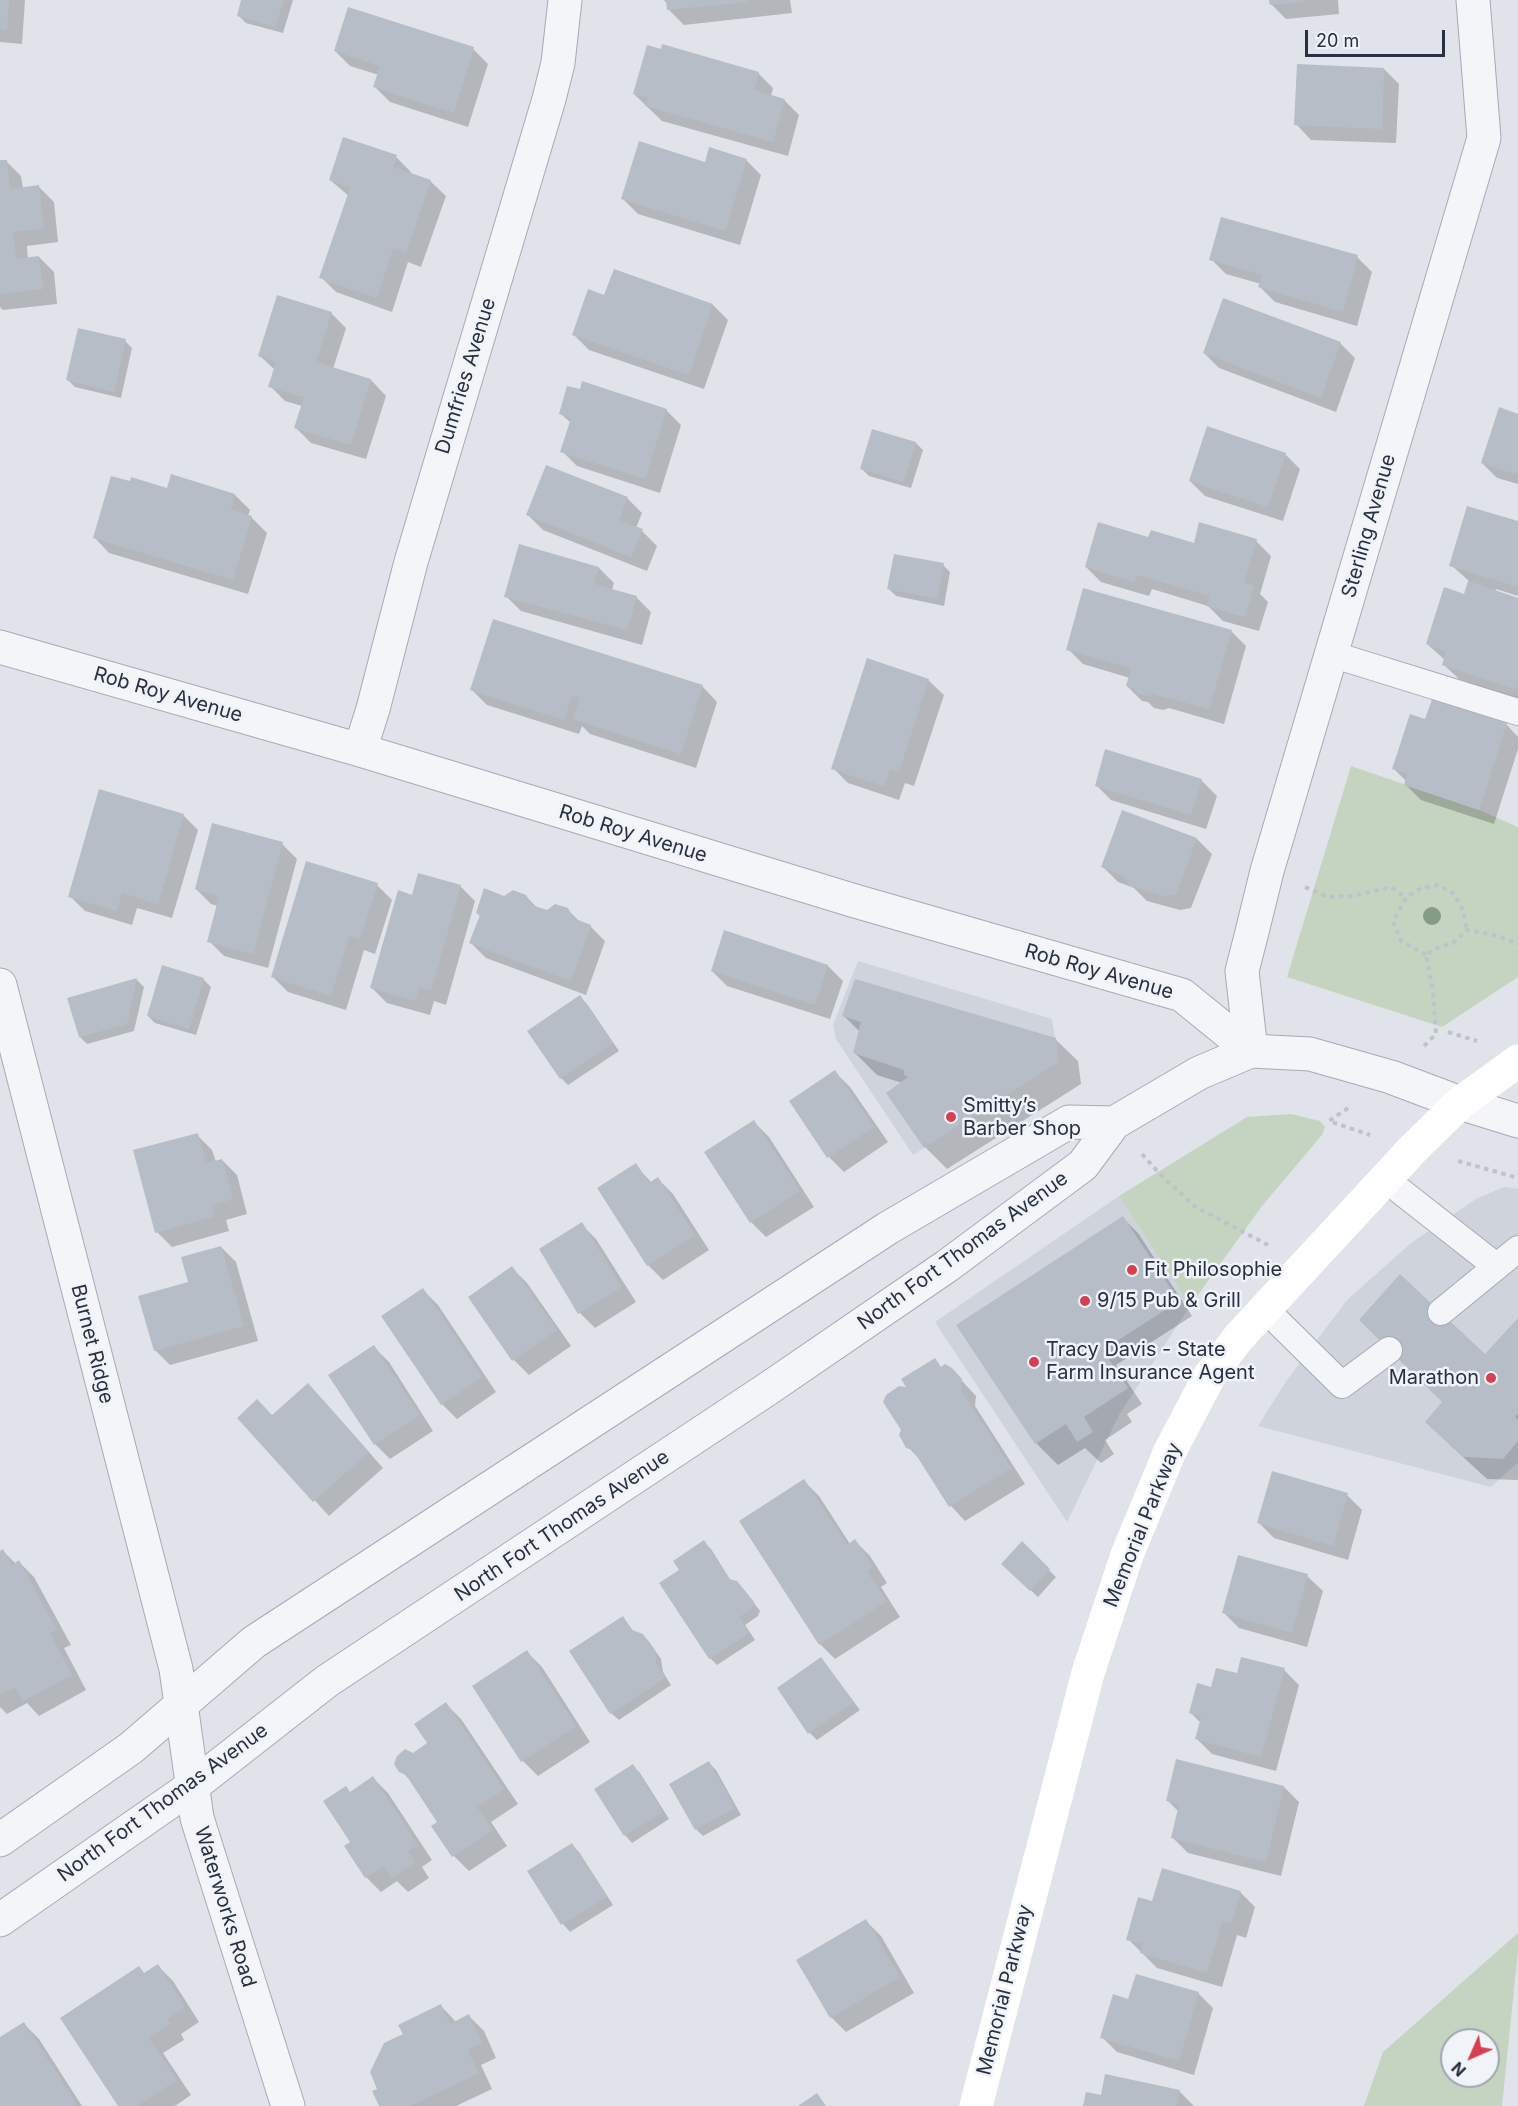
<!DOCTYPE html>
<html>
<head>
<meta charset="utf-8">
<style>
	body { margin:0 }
	#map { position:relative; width:1518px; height:2106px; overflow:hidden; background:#e0e4ea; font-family:Inter,sans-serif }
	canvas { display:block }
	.north { position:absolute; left:1440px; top:2028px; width:60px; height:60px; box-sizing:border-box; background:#f0f3f7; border:2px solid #a0a5af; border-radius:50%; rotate:225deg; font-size:16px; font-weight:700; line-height:24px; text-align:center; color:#283042 }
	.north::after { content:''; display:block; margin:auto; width:21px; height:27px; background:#d53f50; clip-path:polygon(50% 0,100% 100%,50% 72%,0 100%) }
	.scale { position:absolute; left:1305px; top:30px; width:140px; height:27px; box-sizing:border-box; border:3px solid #283042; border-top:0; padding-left:8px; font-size:18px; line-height:21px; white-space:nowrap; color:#283042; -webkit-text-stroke:4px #f0f3f7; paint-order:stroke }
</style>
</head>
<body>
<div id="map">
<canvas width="1518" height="2106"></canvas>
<div class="north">N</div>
<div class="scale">20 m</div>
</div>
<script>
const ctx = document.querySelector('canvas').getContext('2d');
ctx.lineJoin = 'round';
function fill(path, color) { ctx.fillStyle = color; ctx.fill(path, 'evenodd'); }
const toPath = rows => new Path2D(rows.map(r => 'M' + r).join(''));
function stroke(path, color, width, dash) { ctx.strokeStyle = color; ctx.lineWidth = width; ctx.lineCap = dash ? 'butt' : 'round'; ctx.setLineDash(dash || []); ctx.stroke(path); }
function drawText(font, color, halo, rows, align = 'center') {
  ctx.font = font + ' Inter,sans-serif'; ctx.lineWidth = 5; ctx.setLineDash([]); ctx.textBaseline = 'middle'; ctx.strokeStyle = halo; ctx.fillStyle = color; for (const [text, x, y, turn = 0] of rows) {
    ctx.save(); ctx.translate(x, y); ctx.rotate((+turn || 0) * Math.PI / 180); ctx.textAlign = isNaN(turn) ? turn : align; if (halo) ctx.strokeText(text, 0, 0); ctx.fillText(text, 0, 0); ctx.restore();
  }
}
const built = toPath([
	[858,961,1052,1019,1059,1062,913,1155,836,1039,833,1025],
	[1504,1187,1518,1189,1518,1462,1491,1487,1258,1426,1287,1380,1347,1300,1411,1243,1476,1199],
	[1119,1196,1190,1306,1119,1415,1067,1522,935,1322]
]);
const green = toPath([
	[1351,766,1479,810,1518,827,1518,977,1442,1027,1287,977],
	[1291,1114,1320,1121,1325,1127,1322,1135,1262,1206,1190,1306,1119,1196,1247,1117],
	[1518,1933,1518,1951,1502,2106,1364,2106,1383,2052],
	[1452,2040,1488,2040,1488,2076,1452,2076]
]);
const shadow = toPath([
	[0,0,25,0,22,44,0,42],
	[243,0,293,0,283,33,246,23,239,16],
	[664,0,790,0,792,13,684,25,669,10,668,5],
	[1271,0,1338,0,1339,14,1286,19,1271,4],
	[473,49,488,64,468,127,390,102,375,87,379,75,350,66,335,51],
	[1384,69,1399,84,1396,143,1311,140,1296,124],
	[758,73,773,88,771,96,784,100,799,115,788,156,662,121,634,94],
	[396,157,411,172,411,174,430,181,446,196,421,267,408,262,392,312,336,292,321,277,349,196,330,180],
	[746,160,761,175,740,245,638,214,623,199],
	[6,161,21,176,23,189,39,187,54,202,58,242,27,246,28,259,39,257,54,272,57,304,3,310,0,307,0,162],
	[1357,257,1372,272,1357,326,1275,302,1260,287,1261,284,1226,274,1211,259],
	[605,297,713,305,728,320,704,389,589,350,574,335],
	[331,313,346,328,333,369,371,380,386,396,366,459,311,443,296,428,302,406,285,401,270,386,275,370,260,356],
	[125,341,132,348,121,398,75,387,68,380],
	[1340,343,1355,358,1336,412,1219,368,1204,353],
	[666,410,681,425,660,493,577,466,562,451,571,423,560,413],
	[1518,415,1518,484,1497,478,1482,463],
	[916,443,923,450,911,488,869,476,862,469],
	[1285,454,1300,469,1283,521,1205,496,1190,481],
	[168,490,235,495,250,510,248,516,252,518,267,533,248,594,109,553,94,537],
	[627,498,642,513,636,528,642,531,657,546,647,571,543,530,528,515],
	[1518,523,1518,596,1496,589,1495,592,1518,600,1518,700,1459,679,1443,664,1445,660,1427,644,1465,596,1469,581,1451,565],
	[1149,539,1195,545,1256,541,1271,556,1260,594,1268,602,1259,631,1223,621,1208,606,1152,589,1149,596,1101,582,1086,567],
	[943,565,950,572,944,606,896,596,889,589],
	[599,568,614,583,612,590,636,597,651,612,642,645,521,611,506,596],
	[1231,631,1246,646,1224,724,1169,708,1163,710,1154,708,1148,702,1142,701,1127,686,1130,678,1083,664,1068,649],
	[928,680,944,695,914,786,905,783,899,800,848,783,833,768],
	[702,686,717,702,696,768,590,734,582,726,579,734,487,705,472,690],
	[1506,724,1518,737,1518,749,1494,824,1421,800,1406,785,1407,782,1394,769],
	[1201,780,1217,796,1206,829,1111,800,1096,785],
	[1123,812,1197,839,1212,854,1191,908,1180,910,1147,901,1134,888,1118,882,1103,867],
	[183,815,198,830,172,918,137,908,132,925,85,911,70,896],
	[282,844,297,859,268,968,224,956,209,941,218,906,211,904,196,889],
	[377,885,392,900,375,954,364,950,346,1010,288,992,273,977],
	[460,886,475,901,446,1005,434,1001,430,1015,387,1003,372,988,413,896],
	[526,896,538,909,548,912,567,909,581,923,590,926,605,941,586,995,486,958,471,943,481,917,477,913,504,897],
	[828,966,843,981,830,1019,727,986,712,971],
	[203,979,211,987,196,1035,155,1023,148,1016],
	[137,980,144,987,134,1031,87,1044,80,1037,69,999],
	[580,997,587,1004,619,1051,568,1085,561,1078],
	[844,1016,1055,1039,1078,1061,1081,1084,947,1169,925,1147,888,1094,902,1083,877,1075,855,1053,860,1032],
	[835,1072,850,1087,888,1142,844,1172,829,1157,791,1102],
	[754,1122,769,1137,814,1207,766,1237,751,1222],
	[197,1135,212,1150,216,1162,222,1160,237,1175,247,1214,226,1220,229,1231,172,1247,157,1232],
	[635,1165,652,1183,658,1179,673,1194,709,1250,663,1280,648,1265],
	[1123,1218,1138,1233,1192,1316,1116,1365,1142,1404,1127,1414,1132,1422,1105,1440,1114,1454,1101,1463,1085,1448,1058,1465,1036,1443],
	[581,1224,596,1239,636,1302,595,1328,580,1313],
	[221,1247,236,1262,258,1341,170,1365,155,1350],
	[512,1268,527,1283,571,1346,529,1375,514,1360,470,1297],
	[423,1290,438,1305,496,1392,457,1419,442,1404],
	[1518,1321,1518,1480,1487,1479,1449,1444,1485,1357],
	[374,1347,389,1362,433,1431,390,1459,375,1444],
	[934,1360,942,1368,951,1369,976,1396,975,1406,1025,1484,965,1521,951,1506,923,1463,908,1447,902,1430,909,1389],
	[323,1400,383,1468,329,1516,239,1418,273,1417],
	[804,1481,819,1496,850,1544,855,1541,870,1556,887,1583,881,1587,900,1617,835,1659,820,1644],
	[1347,1495,1362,1510,1348,1560,1274,1538,1259,1523],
	[703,1542,711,1549,731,1581,737,1582,744,1590,760,1611,758,1616,745,1625,755,1640,717,1665,710,1658,681,1570],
	[1022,1544,1056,1577,1038,1597,1010,1571],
	[3,1551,16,1564,19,1562,34,1577,71,1645,64,1648,86,1690,39,1716,27,1703,7,1714,0,1707,0,1553],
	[1307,1576,1323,1591,1307,1647,1239,1628,1224,1613],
	[623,1618,635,1633,643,1635,650,1643,661,1659,663,1672,671,1685,619,1720,611,1713],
	[527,1652,542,1667,590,1742,538,1776,523,1761,474,1687],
	[821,1659,860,1710,817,1740,810,1733,779,1688],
	[1284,1670,1299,1685,1276,1771,1212,1754,1197,1739,1201,1723,1190,1712,1212,1688,1238,1675],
	[446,1704,461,1719,518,1804,491,1822,507,1846,469,1871,454,1856,433,1826,439,1822,414,1784,401,1771,413,1754,429,1744],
	[709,1763,716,1770,741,1815,703,1836,696,1829],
	[633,1766,640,1773,669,1819,632,1843,625,1835,596,1789],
	[373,1778,388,1793,432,1860,422,1867,429,1878,408,1892,397,1881,381,1892,366,1877,352,1843,351,1793],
	[1284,1787,1299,1802,1281,1876,1188,1853,1173,1838,1179,1812,1167,1800],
	[572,1845,579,1852,613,1905,570,1932,563,1924,529,1872],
	[1240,1892,1255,1907,1246,1938,1237,1935,1222,1987,1157,1968,1128,1939,1153,1903],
	[866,1921,881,1936,914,1993,846,2032,831,2017,798,1961],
	[158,1966,173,1981,199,2022,181,2034,184,2040,163,2053,191,2095,175,2106,120,2106,139,1968,145,1974],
	[1198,1993,1213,2008,1194,2075,1117,2052,1102,2037,1129,2001],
	[441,2006,456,2022,469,2016,484,2031,496,2058,481,2065,492,2089,456,2106,381,2106,379,2090,405,2034],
	[24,2024,39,2039,82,2106,2,2106,0,2104,0,2039],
	[1179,2091,1194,2106,1084,2106,1102,2097]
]);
const building = toPath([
	[0,0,9,0,7,30,0,29],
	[241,0,284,0,275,27,237,16],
	[666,0,746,0,746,2,667,10],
	[1269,0,1303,0,1304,2,1270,5],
	[348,7,474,47,454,113,373,87,380,66,334,51],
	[662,44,759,72,754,90,785,99,773,142,645,106,648,98,633,94,647,45,661,49],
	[1297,64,1384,68,1382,129,1294,125],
	[343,137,397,155,393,167,431,180,406,253,393,248,377,298,319,278,350,188,329,180],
	[639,141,705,162,709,147,747,159,725,231,621,199],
	[0,160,7,160,10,189,39,185,44,228,13,232,16,259,39,256,43,289,0,294],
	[1221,217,1358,255,1343,312,1258,287,1262,275,1209,260],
	[614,269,713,304,689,375,572,335,588,289,604,295],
	[277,295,332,312,316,362,371,379,351,445,294,428,304,397,268,387,276,362,258,356],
	[1223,298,1341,342,1321,398,1203,353],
	[78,328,126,339,114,392,66,380],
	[582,381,667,409,645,479,560,452,571,418,559,414,567,386,580,389],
	[1499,407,1518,414,1518,475,1481,463],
	[1207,426,1286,453,1268,507,1189,481],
	[872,429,916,442,904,482,860,469],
	[546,465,628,497,619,520,643,529,631,557,526,515],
	[171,474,235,494,231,510,252,516,233,580,93,538,111,476,130,481,131,477,167,488],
	[1467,506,1518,521,1518,587,1449,566],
	[1098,522,1148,537,1151,530,1194,543,1199,522,1257,539,1244,583,1254,586,1245,617,1206,606,1210,596,1137,575,1134,582,1085,567],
	[519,544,599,567,594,584,637,596,627,630,504,597],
	[894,554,944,563,937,599,887,589],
	[1468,581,1518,598,1518,683,1516,690,1442,665,1446,652,1426,644,1444,587,1464,594],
	[1083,588,1232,630,1209,709,1153,694,1148,696,1137,693,1134,688,1126,686,1131,668,1066,650],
	[493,619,703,685,681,754,573,719,580,698,572,695,564,720,470,690],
	[867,658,929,679,899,772,890,769,884,786,831,769],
	[1432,699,1507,723,1479,810,1404,785,1407,774,1392,769,1410,714,1425,719],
	[1105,749,1202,779,1191,815,1095,786],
	[99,789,184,814,158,904,122,893,117,911,68,897],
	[1122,810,1197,838,1176,894,1164,896,1130,886,1124,876,1101,867],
	[212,823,283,842,253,954,207,942,219,896,195,889],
	[306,861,378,883,360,939,349,936,331,996,271,977],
	[418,873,461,885,431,991,419,987,415,1001,370,988,398,890,412,895],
	[484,888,504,896,513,890,526,895,532,905,547,910,555,904,568,908,573,918,591,925,571,981,469,943,480,915,476,913],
	[724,930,828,965,815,1005,711,971],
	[162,965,204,978,189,1029,147,1016],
	[137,978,127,1024,79,1037,67,998],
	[855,979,1056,1038,1059,1062,924,1148,886,1093,908,1077,904,1075,904,1070,853,1053,861,1022,842,1016],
	[580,995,613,1043,560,1079,527,1031],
	[835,1070,874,1127,827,1158,789,1101],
	[754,1120,800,1191,750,1223,704,1152],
	[198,1133,206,1163,222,1159,233,1199,212,1205,215,1216,155,1233,133,1150],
	[636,1163,649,1183,658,1177,695,1235,647,1266,597,1188],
	[1123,1216,1179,1301,1103,1350,1128,1388,1084,1417,1093,1432,1077,1442,1066,1424,1035,1444,956,1325],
	[582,1222,622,1287,578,1314,539,1249],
	[221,1246,244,1326,154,1351,138,1296,188,1282,181,1257],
	[512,1266,557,1330,512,1361,468,1297],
	[1400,1274,1485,1354,1518,1318,1518,1413,1515,1417,1518,1420,1518,1441,1503,1459,1463,1457,1425,1422,1442,1402,1359,1320],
	[423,1288,482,1377,441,1405,381,1316],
	[374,1345,420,1415,374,1445,328,1375],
	[935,1358,941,1367,945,1364,952,1368,962,1379,961,1390,1011,1468,949,1507,913,1450,906,1448,899,1435,901,1430,883,1402,886,1395,899,1386,906,1387,901,1379],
	[308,1383,369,1452,313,1502,237,1418,257,1399,272,1415],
	[1272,1471,1348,1493,1333,1546,1257,1523],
	[804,1479,847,1545,855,1539,873,1567,867,1572,887,1601,819,1645,739,1521],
	[704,1540,729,1579,737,1581,754,1602,751,1609,739,1617,749,1633,709,1659,659,1583,679,1570,673,1561],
	[1022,1541,1050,1569,1030,1591,1001,1564],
	[3,1549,12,1565,19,1560,57,1630,50,1633,72,1675,23,1701,15,1687,0,1695,0,1551],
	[1238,1555,1308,1574,1292,1633,1222,1613],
	[623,1616,632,1630,643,1634,655,1651,656,1663,665,1678,610,1714,569,1651],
	[527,1650,576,1726,521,1762,472,1686],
	[821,1657,854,1702,808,1734,777,1688],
	[1241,1657,1285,1668,1261,1757,1195,1739,1201,1717,1189,1713,1197,1683,1211,1687,1216,1668,1237,1673],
	[446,1702,504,1789,477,1807,493,1830,452,1857,431,1826,437,1822,406,1775,399,1772,394,1764,397,1756,405,1749,413,1753,427,1743,414,1724],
	[1176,1759,1284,1786,1266,1862,1171,1838,1179,1804,1166,1801],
	[709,1761,735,1808,695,1830,669,1784],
	[633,1764,663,1812,624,1836,594,1789],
	[373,1776,418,1845,408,1851,415,1862,392,1878,384,1866,365,1878,344,1846,350,1842,323,1801,346,1786,350,1792],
	[572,1843,607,1897,561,1925,527,1871],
	[1162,1868,1241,1891,1231,1924,1222,1921,1207,1973,1140,1953,1143,1944,1126,1940,1138,1897,1152,1901],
	[866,1919,900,1977,830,2018,796,1960],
	[158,1964,185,2007,167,2019,170,2024,149,2038,177,2080,137,2106,118,2106,60,2018,139,1966,144,1973],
	[1136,1974,1199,1992,1179,2061,1100,2038,1113,1994,1128,1999],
	[441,2004,450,2024,469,2014,482,2043,467,2050,479,2073,410,2106,379,2106,372,2091,377,2089,370,2072,384,2043,403,2034,398,2025],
	[24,2022,78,2106,0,2106,0,2037],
	[1105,2074,1180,2090,1176,2106,1083,2106,1086,2092,1101,2095],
	[817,2093,826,2106,798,2106]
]);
const path = toPath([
	[1305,887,1328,897,1353,896,1391,887,1406,898],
	[1426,955,1401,941,1393,921,1406,898,1421,888,1438,885,1453,893,1463,910,1467,930],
	[1448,1032,1477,1041],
	[1424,1046,1436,1034,1433,991,1426,955,1435,949,1453,943,1467,930,1495,935,1518,944],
	[1348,1108,1329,1121,1370,1135],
	[1142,1154,1158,1172,1194,1206,1268,1245],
	[1458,1161,1515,1177,1518,1174]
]);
const service = toPath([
	[1331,654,1518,712],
	[1385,1179,1496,1266],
	[1265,1309,1342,1385,1389,1350],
	[1441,1312,1518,1249]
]);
const minor = toPath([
	[0,647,360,750,855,901,1182,995,1251,1051],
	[360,750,373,709,411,562,549,99,558,63,565,0],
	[0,985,176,1669,197,1818,288,2106],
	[1251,1051,1242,971,1252,932,1267,871,1484,138,1473,0],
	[1460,1103,1518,1121]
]);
const tertiary = toPath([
	[0,1840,131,1748,254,1642,888,1228,1069,1122,1114,1123],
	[0,1920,194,1785,327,1681,769,1388,947,1266,1083,1165,1114,1123,1199,1073,1251,1051,1310,1054,1391,1077,1460,1103]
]);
const secondary = toPath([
	[976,2106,1088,1673,1127,1555,1170,1451,1210,1375,1239,1337,1413,1149,1460,1103,1518,1061]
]);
const trees = [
	[1432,916]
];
const markers = [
	[951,1117,6,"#d53f50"],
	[1132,1270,6,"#d53f50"],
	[1085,1301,6,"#d53f50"],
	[1034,1362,6,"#d53f50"],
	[1491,1378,6,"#d53f50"]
];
const streetNames = [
	["Dumfries Avenue",466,376,-73],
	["Sterling Avenue",1369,526,-74],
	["Rob Roy Avenue",168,695,16],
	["Rob Roy Avenue",633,834,17],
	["Rob Roy Avenue",1099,972,16],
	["North Fort Thomas Avenue",963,1251,-36],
	["Burnet Ridge",92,1344,76],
	["Memorial Parkway",1143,1525,-68],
	["North Fort Thomas Avenue",562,1526,-34],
	["North Fort Thomas Avenue",163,1803,-36],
	["Waterworks Road",225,1907,73],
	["Memorial Parkway",1005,1990,-76]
];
const poiNames = [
	["Smitty’s",963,1106],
	["Barber Shop",963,1129],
	["Fit Philosophie",1144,1270],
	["9/15 Pub & Grill",1097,1301],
	["Tracy Davis - State",1046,1350],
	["Farm Insurance Agent",1046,1373],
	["Marathon",1479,1378,"right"]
];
fill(built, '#ced3dc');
fill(green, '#c5d4c1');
fill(shadow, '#0003');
fill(building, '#b7bdc7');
stroke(service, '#a5aab4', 28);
stroke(minor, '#a5aab4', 35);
stroke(tertiary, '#a5aab4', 35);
stroke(path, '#bec2c9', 4, [4.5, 4.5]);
stroke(service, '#f3f5f8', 26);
stroke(minor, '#f3f5f8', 33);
stroke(tertiary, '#f3f5f8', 33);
stroke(secondary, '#fff', 33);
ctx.fillStyle = '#859b86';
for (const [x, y] of trees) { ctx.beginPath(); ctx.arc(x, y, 9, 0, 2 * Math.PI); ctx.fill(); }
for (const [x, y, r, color] of markers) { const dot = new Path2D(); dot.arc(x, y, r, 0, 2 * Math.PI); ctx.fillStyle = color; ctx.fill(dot); stroke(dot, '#f0f3f7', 2); }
drawText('20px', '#283042', '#f0f3f7', streetNames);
drawText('20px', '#283042', '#f0f3f7', poiNames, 'left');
</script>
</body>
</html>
